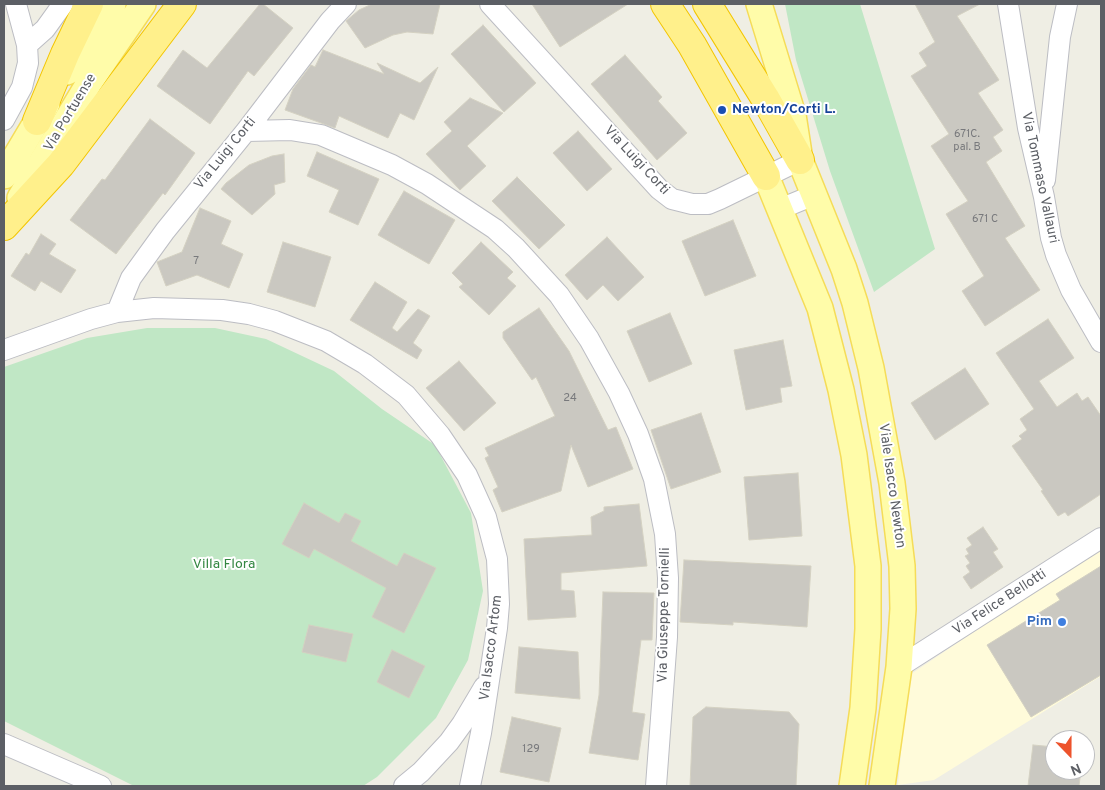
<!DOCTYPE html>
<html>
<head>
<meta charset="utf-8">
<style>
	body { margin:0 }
	#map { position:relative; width:1105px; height:790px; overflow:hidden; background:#efeee4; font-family:Overpass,sans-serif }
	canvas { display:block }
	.frame { position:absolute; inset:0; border:5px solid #5c5f65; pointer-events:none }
	.north { position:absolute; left:1045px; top:730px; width:50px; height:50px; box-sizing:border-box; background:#fff; border:1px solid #bebfc1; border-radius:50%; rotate:158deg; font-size:14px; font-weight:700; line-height:20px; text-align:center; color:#5c5f65 }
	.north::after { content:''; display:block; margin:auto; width:18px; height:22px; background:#ed532c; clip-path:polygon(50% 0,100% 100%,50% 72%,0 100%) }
</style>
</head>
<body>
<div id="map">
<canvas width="1105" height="790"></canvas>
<div class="frame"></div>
<div class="north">N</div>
</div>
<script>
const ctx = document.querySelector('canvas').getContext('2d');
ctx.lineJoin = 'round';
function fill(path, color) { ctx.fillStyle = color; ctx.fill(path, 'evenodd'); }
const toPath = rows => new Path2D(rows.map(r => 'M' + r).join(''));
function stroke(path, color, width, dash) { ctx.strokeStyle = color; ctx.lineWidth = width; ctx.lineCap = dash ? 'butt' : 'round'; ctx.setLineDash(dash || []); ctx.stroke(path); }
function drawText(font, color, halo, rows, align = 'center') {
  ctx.font = font + ' Overpass,sans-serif'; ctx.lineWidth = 4; ctx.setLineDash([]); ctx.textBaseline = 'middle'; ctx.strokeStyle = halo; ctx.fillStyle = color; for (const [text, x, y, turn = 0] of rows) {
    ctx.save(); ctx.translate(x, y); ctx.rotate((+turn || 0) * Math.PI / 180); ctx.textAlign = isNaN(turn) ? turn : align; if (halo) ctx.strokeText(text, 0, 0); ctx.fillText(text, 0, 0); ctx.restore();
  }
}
const commercial = toPath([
	[1101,547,1101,676,934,780,898,785,908,676]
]);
const green = toPath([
	[785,4,860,4,935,249,874,292,830,171,796,60],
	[147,328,215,328,266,339,334,371,382,409,435,445,471,513,483,591,468,660,436,718,377,777,363,786,134,786,4,721,4,367,87,338]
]);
const building = toPath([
	[260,4,263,4,293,28,254,76,248,71,210,124,157,86,183,50,207,68,260,4],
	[372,4,440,4,433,34,407,32,393,35,365,48,346,21,359,10,372,4],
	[532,4,628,4,560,47,532,4],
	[915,4,980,4,957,16,999,80,978,93,1003,130,993,137,1002,151,986,162,1025,226,1005,238,1040,290,985,326,962,291,984,276,946,214,968,201,931,146,949,134,911,76,927,66,919,53,935,42,915,4],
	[483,25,536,83,504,112,451,54,483,25],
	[323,50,384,74,377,63,420,83,438,67,414,120,400,113,388,138,339,116,335,128,285,110,293,89,311,65,315,67,323,50],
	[625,55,662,97,658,101,687,133,657,160,591,84,625,55],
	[470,98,503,113,467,146,486,166,460,190,426,154,452,131,444,122,470,98],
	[150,119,195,153,165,195,163,193,116,254,70,220,102,179,105,180,150,119],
	[578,131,612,169,587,191,553,153,578,131],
	[317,152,379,179,358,225,329,212,339,190,307,176,317,152],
	[284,154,285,182,274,185,275,194,252,215,221,189,226,183,249,165,272,156,284,154],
	[517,177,565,225,539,249,492,201,517,177],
	[404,191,455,220,429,264,378,235,404,191],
	[200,208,231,221,221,244,243,254,229,288,197,275,166,286,157,262,182,252,200,208],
	[733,220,756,276,705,296,682,241,733,220],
	[41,234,56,244,49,254,76,270,61,293,41,281,35,291,11,276,26,253,29,255,41,234],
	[607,237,644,277,618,301,603,285,587,300,565,275,607,237],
	[283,242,331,257,315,307,267,292,283,242],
	[481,242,513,272,507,278,516,286,489,315,459,287,463,284,452,273,481,242],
	[375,282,407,302,392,328,397,332,418,309,430,316,413,343,422,350,417,359,350,320,375,282],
	[539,308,569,351,608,430,616,427,633,469,588,487,571,445,561,491,502,512,493,490,498,487,485,458,489,456,485,448,555,416,536,377,532,380,503,338,503,332,539,308],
	[670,313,692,364,649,382,627,331,670,313],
	[1048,319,1074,358,1039,381,1057,407,1077,393,1082,401,1088,397,1101,416,1101,494,1068,516,1065,512,1058,516,1041,491,1043,490,1012,446,1022,439,1019,436,1027,430,1020,419,1034,409,996,353,1048,319],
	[783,340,792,386,780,388,782,402,746,410,734,350,783,340],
	[459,361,496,403,464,431,426,388,459,361],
	[965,368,989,404,935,440,911,403,965,368],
	[701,413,721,472,671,489,651,430,701,413],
	[798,473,802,536,749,540,744,477,798,473],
	[304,503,339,523,345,513,361,521,351,541,397,566,404,553,436,568,404,633,372,617,386,588,314,549,309,558,282,544,304,503],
	[639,504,647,566,561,573,561,590,574,591,576,617,528,620,524,539,592,535,591,517,604,511,604,507,639,504],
	[983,527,998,549,993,552,1003,567,971,589,963,577,970,572,966,566,970,563,965,556,969,554,966,549,972,545,967,538,983,527],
	[684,560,811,566,807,627,733,622,733,625,680,622,684,560],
	[1101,566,1101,675,1031,717,987,645,1060,600,1056,594,1101,566],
	[603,592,654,593,652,640,641,640,632,712,645,714,638,760,589,753,599,695,603,592],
	[309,625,353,634,346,662,302,652,309,625],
	[519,647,578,652,580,699,515,693,519,647],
	[392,650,425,666,409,698,377,682,392,650],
	[706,707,789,712,799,724,796,786,690,786,693,717,706,707],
	[512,717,561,728,549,782,500,772,512,717],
	[1033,745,1055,747,1055,770,1081,770,1079,786,1028,786,1033,745]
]);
const minor = toPath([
	[490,4,659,189,672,199,692,204,708,204,720,199,800,160],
	[1008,4,1028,128,1044,197,1051,238,1056,255,1071,290,1101,342],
	[27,45,45,29,63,4],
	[4,120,22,87,28,63,27,45,16,4],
	[246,131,290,130,321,135,392,165,427,184,495,229,516,248,559,295,589,339,619,393,638,434,654,479,665,534,668,578,667,637,656,786],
	[1045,180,1060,37,1067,4],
	[780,209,814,195],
	[117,312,131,278,165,231,246,131,330,21,346,4],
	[4,350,91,319,117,312,154,308,222,310,249,314,275,321,326,341,365,364,406,395,440,435,467,475,486,517,497,559,499,604,497,628,481,733,470,786],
	[899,667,1101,538],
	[4,744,101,786],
	[404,786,421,772,449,742,462,724,484,687]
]);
const major = toPath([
	[759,4,793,115,800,160,844,269,855,303,871,368,892,483,902,566,903,609,899,667,882,786],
	[67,72,113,4],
	[4,176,47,104],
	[766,176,820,308,841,390,854,455,868,566,868,629,863,708,852,786],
	[20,198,89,83,143,4]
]);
const highway = toPath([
	[665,4,692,45,766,176],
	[707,4,765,98,800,160],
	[37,121,65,54,89,4],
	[4,226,61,164,182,4]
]);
const markers = [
	[722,110,5,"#1a4fb4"],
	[1062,622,5,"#3f7fe0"]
];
const numberNames = [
	["671C.",967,135],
	["pal. B",967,148],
	["671 С",985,220],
	["7",196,262],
	["24",570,399],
	["129",531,750]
];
const transitNames = [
	["Newton/Corti L.",732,110]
];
const streetNames = [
	["Via Portuense",71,113,-59],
	["Via Luigi Corti",226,154,-51],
	["Via Luigi Corti",636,161,47],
	["Via Tommaso Vallauri",1039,178,78],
	["Viale Isacco Newton",891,486,82],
	["Via Felice Bellotti",1000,603,-33],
	["Via Giuseppe Tornielli",665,615,-89],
	["Via Isacco Artom",492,648,-83]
];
const parkNames = [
	["Villa Flora",224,565]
];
const shopNames = [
	["Pim",1052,622]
];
fill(commercial, '#fffbda');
fill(green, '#c0e7c5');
fill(building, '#cac8c1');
stroke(building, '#d4d1c2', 1);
stroke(minor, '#bcbdc3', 22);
stroke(major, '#f5dc58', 28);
stroke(highway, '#f3c500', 30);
stroke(minor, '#fff', 20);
stroke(major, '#fffca9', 25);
stroke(highway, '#fff08b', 28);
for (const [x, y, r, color] of markers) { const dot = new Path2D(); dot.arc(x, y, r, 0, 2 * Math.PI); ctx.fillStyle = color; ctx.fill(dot); stroke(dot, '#fff', 2); }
drawText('11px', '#78797c', null, numberNames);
drawText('bold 14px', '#164399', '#fff', transitNames, 'left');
drawText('14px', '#5c5f65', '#fff', streetNames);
drawText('14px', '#338641', '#fff', parkNames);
drawText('bold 14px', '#366cbe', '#fff', shopNames, 'right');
</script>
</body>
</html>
